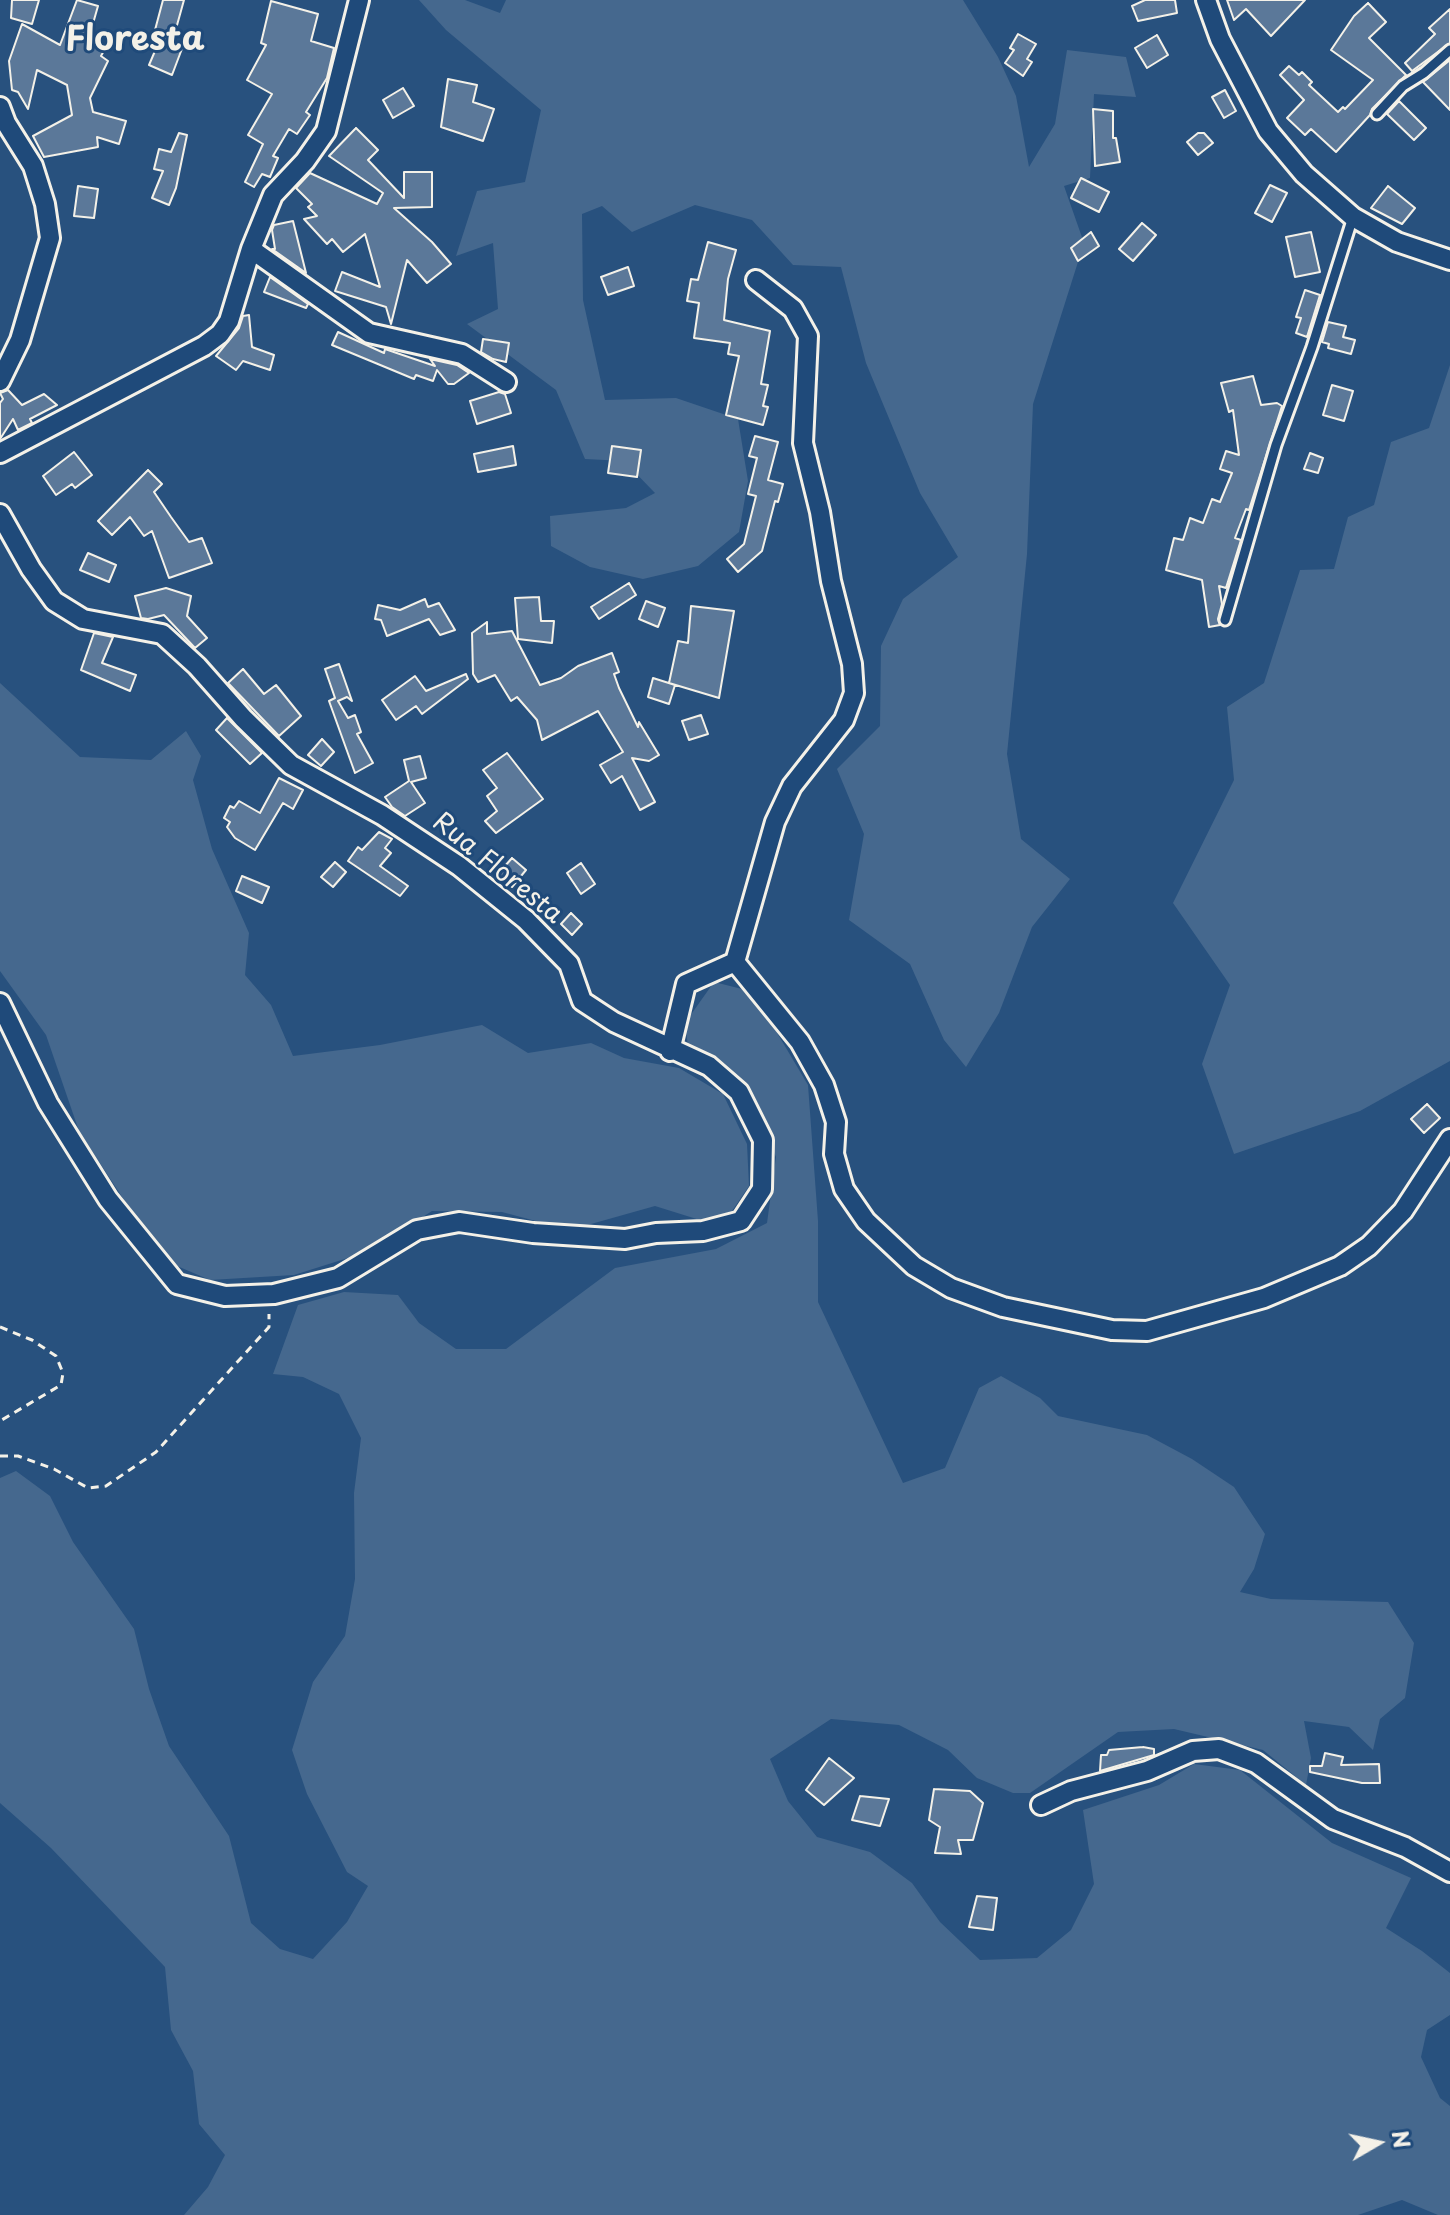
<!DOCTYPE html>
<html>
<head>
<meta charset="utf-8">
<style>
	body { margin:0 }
	#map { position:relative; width:1450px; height:2215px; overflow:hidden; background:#28517e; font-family:"Playpen Sans",sans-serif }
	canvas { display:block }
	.north { position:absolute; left:1338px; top:2103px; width:80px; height:80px; -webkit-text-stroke:6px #1f4a7a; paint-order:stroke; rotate:81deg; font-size:22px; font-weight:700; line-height:32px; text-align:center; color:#f4f1e8 }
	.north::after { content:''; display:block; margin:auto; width:28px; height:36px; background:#f4f1e8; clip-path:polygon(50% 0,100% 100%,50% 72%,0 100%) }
</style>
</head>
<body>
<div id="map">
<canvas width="1450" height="2215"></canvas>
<div class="north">N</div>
</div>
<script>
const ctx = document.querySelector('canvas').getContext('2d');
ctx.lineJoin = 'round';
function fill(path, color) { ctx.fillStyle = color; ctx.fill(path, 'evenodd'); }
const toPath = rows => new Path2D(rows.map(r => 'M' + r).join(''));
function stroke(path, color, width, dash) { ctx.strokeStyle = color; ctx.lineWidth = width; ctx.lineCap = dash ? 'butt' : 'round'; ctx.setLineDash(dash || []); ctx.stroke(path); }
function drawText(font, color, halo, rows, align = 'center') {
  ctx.font = font + ' "Playpen Sans",sans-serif'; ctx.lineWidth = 6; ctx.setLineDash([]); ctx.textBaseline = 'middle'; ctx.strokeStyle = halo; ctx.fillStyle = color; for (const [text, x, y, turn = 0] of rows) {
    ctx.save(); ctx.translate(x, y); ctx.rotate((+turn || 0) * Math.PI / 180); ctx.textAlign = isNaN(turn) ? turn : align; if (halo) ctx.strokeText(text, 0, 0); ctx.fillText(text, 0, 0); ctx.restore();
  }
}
const green = toPath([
	[419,0,465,0,500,13,506,0,963,0,998,57,1016,96,1029,167,1055,124,1067,50,1126,57,1136,97,1094,94,1090,178,1064,186,1084,243,1033,404,1027,554,1007,754,1021,839,1070,879,1032,927,999,1013,966,1067,944,1040,910,964,849,920,864,834,837,769,880,726,881,646,903,599,958,557,920,493,866,363,841,267,793,265,752,220,695,205,632,232,602,206,582,214,583,300,605,400,676,398,738,419,748,481,739,532,698,566,643,579,590,567,551,546,550,516,626,508,655,493,624,461,585,459,556,390,467,324,498,309,493,243,456,256,477,191,525,182,541,110,446,30],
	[1450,365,1450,1061,1360,1111,1234,1154,1202,1064,1230,985,1173,903,1234,780,1227,707,1264,683,1300,570,1334,569,1348,517,1374,505,1391,442,1429,428],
	[0,683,80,757,151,760,186,731,201,756,193,780,212,849,249,933,245,975,271,1005,293,1056,380,1045,482,1025,528,1053,591,1043,624,1058,679,1068,723,1094,747,1144,749,1186,732,1211,703,1221,655,1206,591,1224,562,1228,502,1212,432,1211,370,1251,294,1275,210,1280,170,1263,139,1223,79,1131,46,1035,0,971],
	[714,982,742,989,770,1021,808,1085,818,1221,818,1302,903,1483,945,1468,979,1388,1001,1376,1040,1398,1058,1416,1147,1435,1192,1459,1234,1487,1265,1534,1254,1569,1240,1592,1271,1599,1388,1602,1414,1643,1405,1698,1380,1719,1373,1750,1349,1727,1304,1721,1311,1758,1306,1785,1263,1750,1174,1729,1118,1732,1030,1793,1013,1793,977,1778,948,1750,899,1725,831,1719,770,1759,788,1801,817,1837,870,1852,912,1883,940,1922,980,1960,1037,1958,1071,1930,1094,1884,1083,1810,1159,1785,1194,1764,1240,1770,1332,1843,1411,1878,1386,1928,1422,1951,1450,1973,1450,2015,1427,2030,1421,2057,1440,2098,1450,2106,1450,2215,1438,2215,1402,2200,1358,2215,184,2215,208,2187,225,2155,199,2124,193,2071,171,2030,165,1967,51,1848,0,1803,0,1478,16,1471,50,1496,73,1542,134,1629,149,1689,169,1746,229,1836,251,1923,280,1949,313,1959,347,1922,368,1886,347,1872,307,1794,292,1750,313,1682,345,1636,355,1579,354,1493,361,1438,339,1394,303,1377,273,1374,298,1305,344,1292,398,1295,419,1323,456,1349,506,1349,615,1268,716,1249,767,1223,776,1157,746,1088,688,1046,685,1023]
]);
const building = toPath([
	[12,0,39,0,32,24,11,18,12,0],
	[77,0,98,6,88,41,105,49,101,56,108,61,90,98,93,112,126,121,119,144,97,137,98,147,44,157,33,136,72,115,67,85,37,70,28,109,18,92,12,90,9,61,22,24,60,45,77,0],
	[163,0,184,0,174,36,155,30,163,0],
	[1145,0,1175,0,1177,13,1138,21,1132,6,1145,0],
	[1227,0,1305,0,1271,36,1246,9,1234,20,1227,0],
	[271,1,318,14,311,41,334,48,327,78,306,112,310,115,297,134,289,129,273,156,278,158,270,177,262,174,254,187,245,182,263,144,248,135,272,94,247,80,266,45,261,43,271,1],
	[1368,3,1386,22,1369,38,1406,75,1372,109,1370,115,1336,152,1311,129,1305,135,1287,118,1304,100,1280,75,1289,66,1299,75,1302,72,1312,82,1309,85,1338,112,1343,107,1345,109,1373,80,1331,50,1354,16,1368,3],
	[1450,9,1450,43,1412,71,1405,63,1435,34,1429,28,1450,9],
	[1018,34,1036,44,1027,59,1032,62,1023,76,1005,63,1014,50,1010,48,1018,34],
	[1157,35,1168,55,1147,68,1135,48,1157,35],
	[161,37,183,46,172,75,149,65,161,37],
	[1450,60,1450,110,1423,82,1450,60],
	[448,79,477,85,473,102,494,109,483,141,441,127,448,79],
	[403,88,414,106,393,118,383,100,403,88],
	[1225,90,1236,111,1224,118,1212,97,1225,90],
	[1399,101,1426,128,1414,140,1387,114,1399,101],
	[1093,109,1113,111,1113,138,1116,138,1120,162,1095,166,1093,109],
	[356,128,378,150,368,160,404,198,404,172,432,172,432,207,394,208,432,242,451,264,427,283,407,260,391,324,386,307,335,291,342,272,380,287,365,234,343,252,332,239,327,244,304,219,317,216,308,207,312,204,296,188,310,173,377,204,383,193,329,156,356,128],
	[179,133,187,135,176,188,169,205,152,198,163,171,154,169,159,149,171,152,179,133],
	[1198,133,1204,133,1213,143,1198,155,1187,142,1198,133],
	[1081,178,1109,192,1099,212,1071,198,1081,178],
	[1270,185,1287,193,1272,222,1255,213,1270,185],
	[78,186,98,189,94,218,74,216,78,186],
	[1388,186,1415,208,1402,224,1371,208,1388,186],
	[293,221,306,273,272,249,275,249,272,230,274,225,293,221],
	[1142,223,1156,235,1133,261,1119,249,1142,223],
	[1091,232,1099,246,1078,261,1071,248,1091,232],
	[1311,232,1320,272,1295,277,1286,237,1311,232],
	[708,242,736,250,728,279,724,320,770,331,761,384,768,385,763,406,768,407,763,425,726,415,739,356,728,354,730,343,694,338,699,303,687,301,691,279,698,280,708,242],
	[628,267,634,286,608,295,601,277,628,267],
	[270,277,308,304,306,308,264,292,270,277],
	[1305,290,1320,295,1307,337,1296,333,1301,318,1296,317,1305,290],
	[249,315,252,347,274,355,270,370,243,361,236,370,216,356,239,328,243,316,249,315],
	[1328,322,1346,326,1343,337,1355,340,1351,354,1328,348,1329,344,1322,342,1328,322],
	[338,332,384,353,385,349,435,366,430,359,457,365,469,373,454,384,448,384,437,370,433,381,416,375,414,379,332,345,338,332],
	[483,339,509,343,506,362,493,359,481,352,483,339],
	[1253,376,1261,405,1277,403,1282,406,1249,510,1246,509,1235,538,1241,540,1226,588,1219,586,1222,604,1218,619,1220,625,1209,627,1202,580,1166,570,1174,538,1183,540,1190,518,1203,523,1212,499,1220,502,1232,473,1220,469,1226,451,1239,455,1233,410,1229,412,1221,383,1253,376],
	[1332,385,1353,391,1344,421,1323,415,1332,385],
	[8,390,22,405,44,394,57,405,30,419,32,423,18,430,13,419,0,439,0,403,3,399,0,393,8,390],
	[499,392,505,394,511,413,477,424,470,401,499,392],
	[755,436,778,442,768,480,783,484,778,502,775,501,762,551,738,572,727,559,744,544,756,496,748,494,757,458,749,456,755,436],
	[513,446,516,465,478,472,474,454,513,446],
	[612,446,641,450,637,477,608,473,612,446],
	[74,452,92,475,75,488,72,484,56,495,43,476,74,452],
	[1310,453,1323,458,1318,473,1304,469,1310,453],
	[148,470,162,484,154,492,171,517,189,542,202,538,212,563,169,578,152,531,144,536,130,517,112,535,98,521,148,470],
	[88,553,116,565,109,582,80,570,88,553],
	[629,583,636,595,599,619,591,607,629,583],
	[166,588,191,596,187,616,207,638,195,648,164,615,148,619,141,618,135,596,166,588],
	[539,597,541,621,554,621,552,643,518,639,515,598,539,597],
	[425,599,428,607,439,603,455,630,440,635,429,619,387,636,381,620,375,619,378,605,400,610,425,599],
	[646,601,665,608,658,627,639,619,646,601],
	[691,606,734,611,719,698,669,683,678,641,688,643,691,606],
	[487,622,487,634,512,631,540,685,561,678,578,666,612,653,619,672,614,674,619,688,638,727,639,722,659,755,649,761,632,758,655,802,640,810,622,776,611,783,600,765,623,752,598,711,542,740,537,720,517,697,511,701,495,675,478,682,473,674,472,633,487,622],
	[94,633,113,637,102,663,136,675,130,691,81,670,94,633],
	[339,664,352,701,347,697,338,701,348,718,355,715,361,732,357,734,373,763,355,773,329,701,335,698,325,669,339,664],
	[243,669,264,694,276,685,301,716,279,736,228,683,243,669],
	[466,674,468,679,422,714,416,706,396,720,382,700,415,676,426,691,466,674],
	[653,678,675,685,669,704,648,697,653,678],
	[701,715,708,734,689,740,682,721,701,715],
	[227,718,262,753,250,764,216,730,227,718],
	[322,739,334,752,321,766,308,755,322,739],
	[507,753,543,799,496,833,485,821,497,811,487,796,497,788,483,770,507,753],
	[420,756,426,778,411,782,425,803,405,816,392,807,385,797,409,781,404,760,420,756],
	[279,778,303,790,293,809,283,803,255,850,235,838,227,827,230,822,224,818,230,806,234,808,239,801,260,813,279,778],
	[379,832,392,839,385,848,391,853,380,866,408,886,400,896,348,861,358,847,362,850,379,832],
	[512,858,526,870,512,887,498,874,512,858],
	[335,862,346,872,333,887,321,877,335,862],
	[581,863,595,884,581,894,567,873,581,863],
	[242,876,269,887,262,903,236,891,242,876],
	[571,913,582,924,572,935,561,924,571,913],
	[1427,1104,1440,1118,1424,1133,1411,1119,1427,1104],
	[1143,1747,1154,1749,1154,1755,1100,1771,1101,1755,1107,1755,1109,1750,1143,1747],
	[1325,1753,1343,1757,1341,1765,1379,1764,1380,1783,1362,1783,1310,1772,1310,1766,1322,1766,1325,1753],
	[829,1758,854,1778,824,1805,806,1790,829,1758],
	[934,1789,970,1791,983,1803,973,1840,958,1840,961,1854,935,1853,940,1827,929,1820,934,1789],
	[860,1796,889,1799,880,1826,852,1820,860,1796],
	[977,1896,997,1898,993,1930,969,1927,977,1896]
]);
const path = toPath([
	[0,1327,32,1340,56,1356,63,1373,61,1385,0,1421],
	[0,1456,18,1456,54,1469,88,1488,106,1486,156,1452,269,1327,269,1314]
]);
const service = toPath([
	[1377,114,1403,86,1424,73,1450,50],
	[1225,620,1276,445,1312,347,1353,217]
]);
const minor = toPath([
	[1206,0,1220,39,1268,131,1304,174,1353,217,1397,242,1450,260],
	[0,107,6,123,33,166,45,204,50,238,20,340,0,381],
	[251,249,369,333,462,354,506,382],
	[0,453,204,346,220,334,229,321,251,249,273,195,305,161,326,131,359,0],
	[0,514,31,569,54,601,83,619,162,634,197,666,243,718,291,765,382,815,459,866,526,920,569,964,582,1001,614,1022,709,1066,739,1092,763,1140,762,1189,741,1221,703,1231,656,1233,625,1239,533,1233,459,1222,417,1230,338,1278,274,1294,225,1296,177,1284,108,1199,48,1103,0,1003],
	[735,962,800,1042,824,1085,836,1122,834,1154,844,1189,866,1221,914,1266,951,1288,1003,1307,1112,1330,1147,1331,1264,1298,1340,1266,1369,1246,1403,1211,1450,1139],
	[735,962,775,822,792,786,844,720,854,693,852,664,831,581,820,512,803,443,808,336,793,309,756,280],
	[670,1051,686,984,735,962],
	[1041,1805,1071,1791,1147,1771,1193,1751,1219,1749,1256,1763,1333,1819,1405,1847,1450,1872]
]);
const streetNames = [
	["Rua Floresta",497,869,39]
];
const districtNames = [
	["Floresta",135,41]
];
fill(green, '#45688e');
fill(building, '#5b7899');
stroke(building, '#f4f1e8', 2);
stroke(service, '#f4f1e8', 15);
stroke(minor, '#f4f1e8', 24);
stroke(path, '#f4f1e8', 3, [8, 6]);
stroke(service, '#1f4a7a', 9);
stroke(minor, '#1f4a7a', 18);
drawText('26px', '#f4f1e8', '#1f4a7a', streetNames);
drawText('bold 34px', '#f4f1e8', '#1f4a7a', districtNames);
</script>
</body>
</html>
